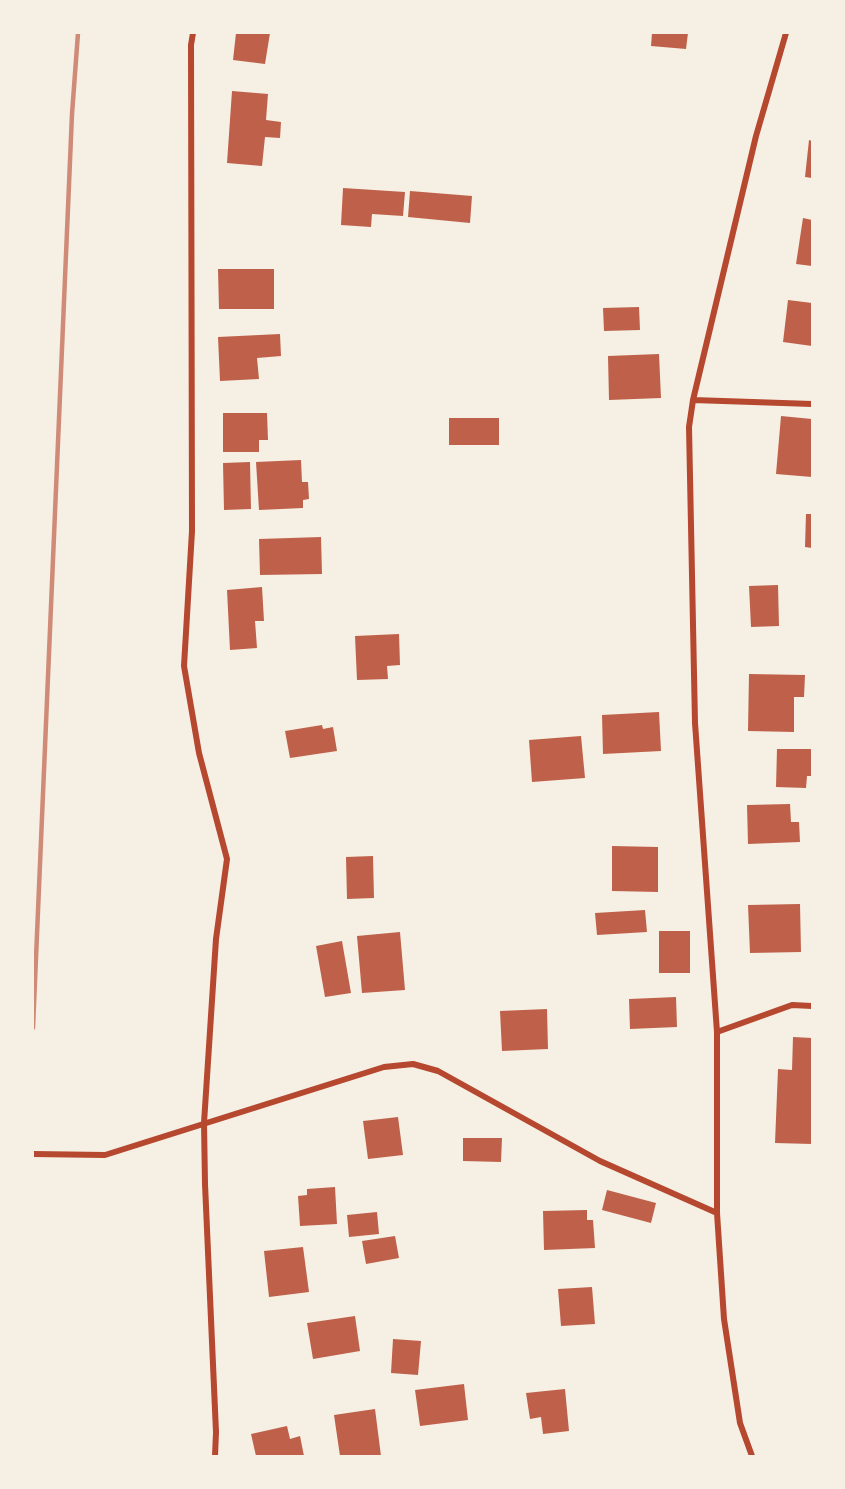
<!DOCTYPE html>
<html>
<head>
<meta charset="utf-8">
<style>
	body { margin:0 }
	#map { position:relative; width:845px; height:1489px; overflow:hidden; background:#f6efe4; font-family:"PT Sans Narrow",sans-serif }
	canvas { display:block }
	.frame { position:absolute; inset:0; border:34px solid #f6efe4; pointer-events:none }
</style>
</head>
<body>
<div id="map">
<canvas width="845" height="1489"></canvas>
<div class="frame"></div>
</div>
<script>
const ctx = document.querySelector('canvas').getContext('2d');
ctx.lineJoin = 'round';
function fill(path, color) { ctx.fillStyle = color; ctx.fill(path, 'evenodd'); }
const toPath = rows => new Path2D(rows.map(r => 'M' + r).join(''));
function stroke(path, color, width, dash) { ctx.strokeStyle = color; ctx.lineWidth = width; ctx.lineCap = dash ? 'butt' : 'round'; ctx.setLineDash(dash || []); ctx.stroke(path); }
const building = toPath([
	[236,33,270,33,265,64,233,60],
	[652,33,688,33,686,49,651,46],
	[232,91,268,94,266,120,281,122,280,138,265,137,262,166,227,163],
	[809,140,812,141,812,178,805,177],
	[343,188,405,192,403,216,372,214,371,227,341,225],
	[410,191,472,196,470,223,408,217],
	[803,218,812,220,812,266,796,264],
	[218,269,274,269,274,309,219,309],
	[788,300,812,303,812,346,783,342],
	[639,307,640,330,604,331,603,308],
	[280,334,281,356,257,358,259,379,220,381,218,337],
	[659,354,661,398,609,400,608,356],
	[223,413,267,413,268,440,259,440,259,452,223,452],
	[781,416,812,419,812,477,776,474],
	[449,418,499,418,499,445,449,445],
	[301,460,302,482,308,482,309,499,303,500,303,508,259,510,256,462],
	[250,462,251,509,224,510,223,463],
	[806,514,812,514,812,548,805,547],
	[321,537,322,574,260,575,259,539],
	[778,585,779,626,751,627,749,586],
	[262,587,264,621,255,621,257,648,230,650,227,590],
	[399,634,400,665,387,666,388,679,357,680,355,636],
	[749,674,805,675,804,697,794,697,794,732,748,731],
	[659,712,661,751,603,754,602,715],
	[322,725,323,729,333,727,337,751,290,758,285,731],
	[581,736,585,778,532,782,529,740],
	[777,749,812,749,812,776,807,776,806,788,776,787],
	[790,804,791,822,799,822,800,842,748,844,747,805],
	[612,846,658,847,658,892,612,891],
	[373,856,374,898,347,899,346,857],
	[800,904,801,952,750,953,748,905],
	[645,910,647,932,597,935,595,913],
	[659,931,690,931,690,973,659,973],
	[400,932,405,990,362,993,357,936],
	[342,941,351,993,325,997,316,946],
	[676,997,677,1027,630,1029,629,999],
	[547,1009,548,1049,502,1051,500,1011],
	[793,1037,812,1038,812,1144,775,1143,778,1069,792,1070],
	[398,1117,403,1155,368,1159,363,1121],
	[463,1138,502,1138,501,1162,463,1161],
	[335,1187,337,1224,300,1226,298,1196,307,1195,307,1189],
	[607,1190,656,1203,651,1223,602,1210],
	[587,1210,587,1220,593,1220,595,1248,544,1250,543,1211],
	[377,1212,379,1234,349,1237,347,1215],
	[395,1236,399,1258,366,1264,362,1241],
	[303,1247,309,1292,269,1297,264,1251],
	[592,1287,595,1324,561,1326,558,1289],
	[355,1316,360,1351,313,1359,307,1323],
	[393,1339,421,1341,418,1375,391,1373],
	[464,1384,468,1420,420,1426,415,1390],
	[565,1389,569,1431,543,1434,541,1417,530,1419,526,1393],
	[375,1409,381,1456,340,1456,334,1415],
	[287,1426,290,1439,300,1436,304,1456,256,1456,251,1434]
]);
const minor = toPath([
	[193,33,191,45,192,531,184,666,199,753,227,859,216,939,204,1123,205,1184,216,1432,215,1456],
	[693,400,812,404],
	[717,1032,792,1005,812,1006],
	[33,1154,105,1155,384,1067,413,1064,438,1071,600,1161,717,1213],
	[752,1456,740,1423,724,1319,717,1213,717,1032,695,723,689,427,693,400,756,136,786,33]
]);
const rail = toPath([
	[33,1028,72,114,78,33]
]);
fill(building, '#bf614a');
stroke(minor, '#b5482f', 6);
stroke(rail, '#cf8b77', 4.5);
</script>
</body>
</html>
